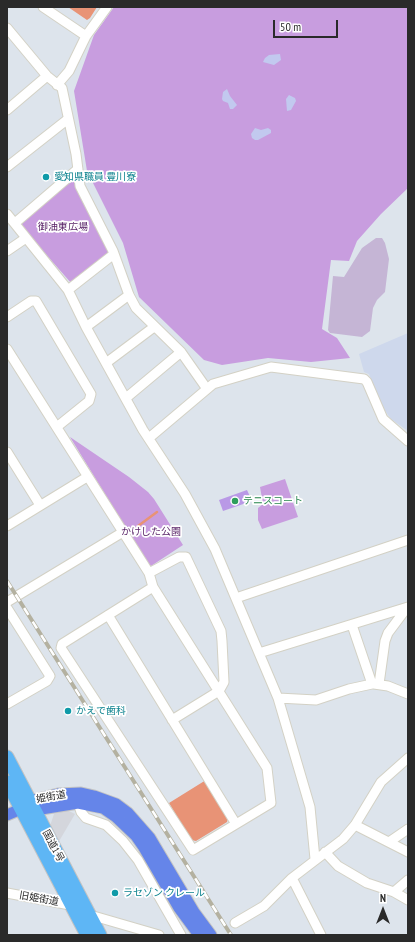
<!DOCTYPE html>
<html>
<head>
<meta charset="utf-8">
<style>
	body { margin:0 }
	#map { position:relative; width:415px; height:942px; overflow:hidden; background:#dde4ec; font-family:"PT Sans Narrow",sans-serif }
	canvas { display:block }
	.frame { position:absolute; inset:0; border:8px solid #2a2a2a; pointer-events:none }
	.north { position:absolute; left:363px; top:890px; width:40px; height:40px; -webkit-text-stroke:3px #fff; paint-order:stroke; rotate:0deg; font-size:11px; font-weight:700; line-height:16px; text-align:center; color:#2a2a2a }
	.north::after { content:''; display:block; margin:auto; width:14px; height:18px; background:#2a2a2a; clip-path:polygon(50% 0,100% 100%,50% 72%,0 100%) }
	.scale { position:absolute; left:273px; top:20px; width:65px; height:18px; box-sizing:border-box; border:2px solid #2a2a2a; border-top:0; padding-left:5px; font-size:12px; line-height:14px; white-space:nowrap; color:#2a2a2a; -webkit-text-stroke:3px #fff; paint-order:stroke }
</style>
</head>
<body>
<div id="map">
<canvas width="415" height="942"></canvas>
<div class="frame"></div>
<div class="north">N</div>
<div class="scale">50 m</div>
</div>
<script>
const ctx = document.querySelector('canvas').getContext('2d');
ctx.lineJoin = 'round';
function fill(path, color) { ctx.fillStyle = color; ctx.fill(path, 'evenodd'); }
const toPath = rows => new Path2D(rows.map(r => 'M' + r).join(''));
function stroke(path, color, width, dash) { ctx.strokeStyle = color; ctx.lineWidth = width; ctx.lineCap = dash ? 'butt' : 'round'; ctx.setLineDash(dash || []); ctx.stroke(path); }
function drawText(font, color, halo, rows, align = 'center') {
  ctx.font = font + ' "PT Sans Narrow","Noto Sans JP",sans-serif'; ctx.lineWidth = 3.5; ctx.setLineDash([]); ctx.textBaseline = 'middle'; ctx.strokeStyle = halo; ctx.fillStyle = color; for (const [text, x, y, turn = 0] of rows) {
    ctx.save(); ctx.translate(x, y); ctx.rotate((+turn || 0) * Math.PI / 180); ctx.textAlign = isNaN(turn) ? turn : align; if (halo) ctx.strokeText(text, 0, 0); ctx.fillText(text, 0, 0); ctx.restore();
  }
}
const education = toPath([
	[408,333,408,431,391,419,380,404,369,374,364,372,359,354]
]);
const green = toPath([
	[114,7,408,7,408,188,381,214,357,241,349,261,331,260,322,329,337,338,350,358,311,362,268,358,222,365,204,360,139,297,123,243,87,171,74,91,94,35],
	[72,178,76,178,110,251,109,255,72,284,21,226,22,222],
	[70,437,129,477,148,492,154,499,183,545,151,566,149,566],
	[285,479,298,517,262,529,258,520,258,508,263,504,260,487]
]);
const sand = toPath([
	[280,54,281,60,274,65,263,62,265,58,269,55],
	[227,89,230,96,237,105,233,109,230,109,228,103,223,101,222,99,223,92],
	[289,95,295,98,296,101,291,110,287,111,286,99],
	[255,128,261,130,268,128,271,130,271,133,258,140,255,140,252,138,251,134]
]);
const cemetery = toPath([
	[376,238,382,238,385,243,389,259,385,292,377,300,373,308,370,331,362,337,330,333,328,330,333,276,344,277,362,248]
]);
const pitch = toPath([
	[247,490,252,501,223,511,219,500]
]);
const plaza = toPath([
	[67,810,75,814,58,843,51,827,51,823,54,814]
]);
const water = toPath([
	[68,7,97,7,90,18,87,20],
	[206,780,228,818,227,822,196,841,191,840,169,803]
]);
const stream = toPath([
	[138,526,157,512]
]);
const minor = toPath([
	[43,7,86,36],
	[7,28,47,76,62,88,76,154,80,186,113,251,129,295,136,308,181,352,207,389],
	[57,85,69,71,86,36,107,7],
	[7,110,47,76],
	[7,167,68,119],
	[7,214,68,290,86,327,143,430,185,494,215,549,278,698,310,807,315,859],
	[15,223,78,169],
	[7,251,26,238],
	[68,290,114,254],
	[7,317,31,301,36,301,91,394,89,401,58,426],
	[86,327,129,295],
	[7,349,149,573,153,587,267,768,271,803,193,850,61,648,62,644,153,587],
	[106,363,154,327],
	[126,398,181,352],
	[149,438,213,384,271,367,364,379,367,382,383,419,408,441],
	[7,452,40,505],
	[7,526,87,477],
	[149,573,179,557,186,557,221,631,222,641,224,682,219,691,172,720],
	[236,598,408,540],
	[7,602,123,532],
	[7,608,50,676,47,681,7,704],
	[108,615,236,824],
	[259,653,408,607],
	[374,684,388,686,408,694],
	[379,684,385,641,388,633,406,609],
	[278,698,316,700,349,689,372,684,352,625],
	[78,803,81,812,86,818,106,825,123,841,138,860,181,935],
	[355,825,408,852],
	[389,842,408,829],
	[325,852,338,866,367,883,394,892,408,900],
	[292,878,321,935],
	[394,892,408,880],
	[7,893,70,905],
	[90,915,159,935],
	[235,923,264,906,292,878,343,839,355,825,381,782,408,758]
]);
const major = toPath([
	[27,810,35,810,78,803,103,808,116,817,136,836,143,846,179,908,199,935],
	[7,815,21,809,30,801,58,794,81,793,94,796,116,804,128,813,150,838,194,912,211,935]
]);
const highway = toPath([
	[7,757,100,935],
	[7,782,87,935]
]);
const rail = toPath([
	[7,581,231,935]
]);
const markers = [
	[46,177,4,"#0f9aa8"],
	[235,501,4,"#2e9e5b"],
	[68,711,4,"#0f9aa8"],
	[115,893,4,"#0f9aa8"]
];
const cultureNames = [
	["愛知県職員 豊川寮",54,177],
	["かえで歯科",76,711],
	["ラセゾン クレール",123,893]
];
const parkNames = [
	["御油東広場",63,227],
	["かけした公園",151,532]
];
const leisureNames = [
	["テニスコート",243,501]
];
const streetNames = [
	["姫街道",51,797,-10],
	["国道1号",53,846,62],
	["旧姫街道",39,899,10]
];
fill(education, '#ced8ec');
fill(green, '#c89ddf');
fill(sand, '#c2c9ef');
fill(cemetery, '#c5b5d5');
fill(pitch, '#b999e6');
fill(plaza, '#d4d6dc');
fill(water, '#e89376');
stroke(stream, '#e89376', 2.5);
stroke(minor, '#d3d1c5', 11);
stroke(major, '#c3c3c3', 13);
stroke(highway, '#c3c3c3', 15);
stroke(minor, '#fff', 9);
stroke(major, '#6585e9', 11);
stroke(highway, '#5eb6f5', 13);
stroke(rail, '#b4b1a0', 4);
stroke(rail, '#fff', 2.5, [8]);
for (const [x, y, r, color] of markers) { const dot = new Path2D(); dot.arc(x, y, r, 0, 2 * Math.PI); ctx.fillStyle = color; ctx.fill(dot); stroke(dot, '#fff', 1.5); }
drawText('10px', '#0d838f', '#fff', cultureNames, 'left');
drawText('10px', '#551e64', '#fff', parkNames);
drawText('10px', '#27864d', '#fff', leisureNames, 'left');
drawText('10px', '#2a2a2a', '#fff', streetNames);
</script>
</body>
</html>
